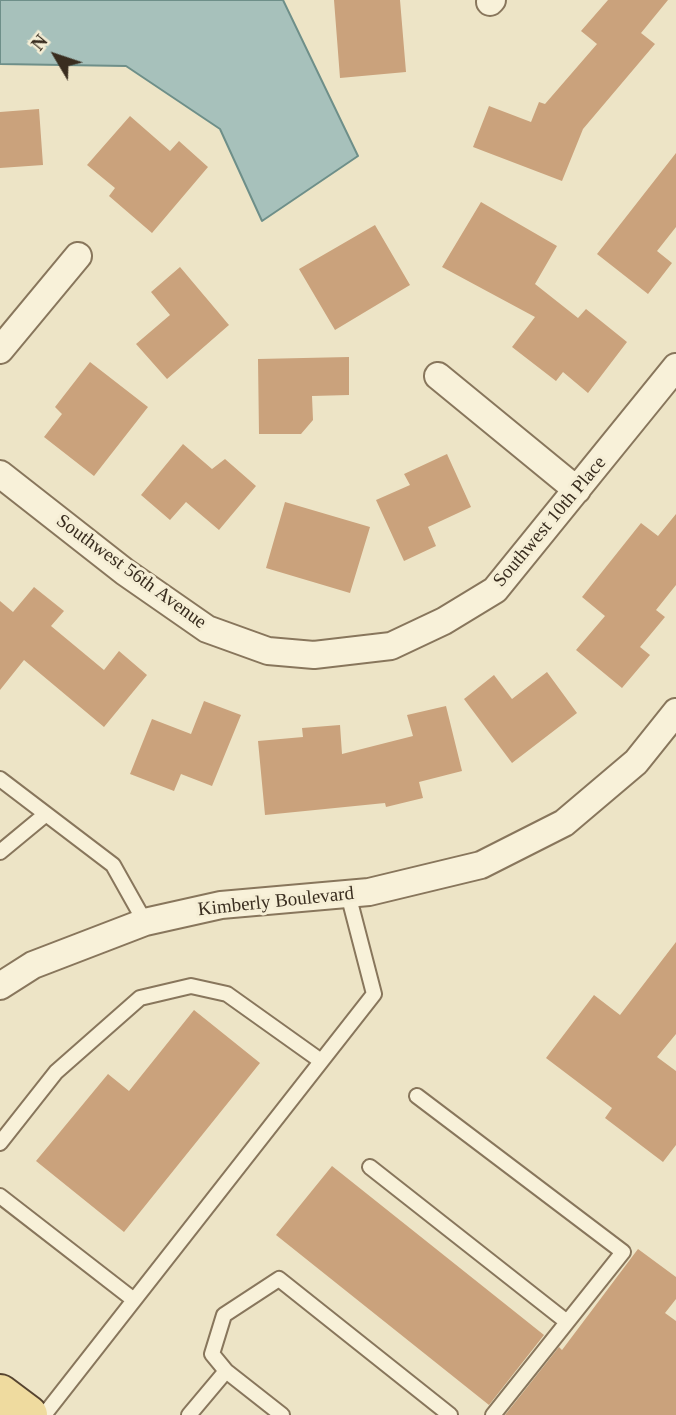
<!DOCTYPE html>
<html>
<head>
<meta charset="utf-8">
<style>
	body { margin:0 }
	#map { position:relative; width:676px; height:1415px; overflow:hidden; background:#ede4c6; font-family:"Times New Roman",serif }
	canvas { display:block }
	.north { position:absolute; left:21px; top:21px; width:70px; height:70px; -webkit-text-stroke:5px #f5eed5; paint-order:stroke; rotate:309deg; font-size:19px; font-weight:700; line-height:28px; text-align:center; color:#392d1f }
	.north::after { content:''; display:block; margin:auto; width:24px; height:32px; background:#392d1f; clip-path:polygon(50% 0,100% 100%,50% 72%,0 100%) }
</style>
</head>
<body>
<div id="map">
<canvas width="676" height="1415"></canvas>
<div class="north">N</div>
</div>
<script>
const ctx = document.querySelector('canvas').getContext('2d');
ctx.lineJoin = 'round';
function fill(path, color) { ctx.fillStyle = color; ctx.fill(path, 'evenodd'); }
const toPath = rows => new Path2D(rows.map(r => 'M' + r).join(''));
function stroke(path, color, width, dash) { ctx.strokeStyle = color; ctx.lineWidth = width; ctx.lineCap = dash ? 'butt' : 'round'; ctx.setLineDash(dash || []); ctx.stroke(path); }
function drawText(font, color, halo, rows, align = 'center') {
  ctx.font = font + ' "Times New Roman",serif'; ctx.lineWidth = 6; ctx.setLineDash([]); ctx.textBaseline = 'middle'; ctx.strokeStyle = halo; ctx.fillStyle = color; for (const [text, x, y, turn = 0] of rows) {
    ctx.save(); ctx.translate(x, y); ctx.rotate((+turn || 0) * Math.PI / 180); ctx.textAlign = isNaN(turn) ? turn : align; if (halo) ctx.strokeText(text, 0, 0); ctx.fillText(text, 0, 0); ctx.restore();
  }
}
const water = toPath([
	[0,0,283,0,358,156,262,221,220,129,126,66,0,64,0,0]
]);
const building = toPath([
	[334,0,400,0,406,72,340,78],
	[608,0,668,0,641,33,655,44,583,129,562,181,473,147,489,106,531,122,539,102,545,104,597,44,581,31],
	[39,109,43,165,0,168,0,112],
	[130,116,170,151,179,141,208,167,152,233,109,196,115,188,87,165],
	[676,153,676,227,657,251,672,263,648,294,597,254],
	[481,202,557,246,535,284,578,318,586,309,627,342,588,393,563,372,556,381,512,347,535,317,442,267],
	[375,225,410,285,335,330,299,269],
	[180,267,229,325,167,379,136,344,170,315,151,292],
	[349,357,349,395,312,396,313,420,301,434,259,434,258,359],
	[90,362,148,407,94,476,44,437,62,414,55,407],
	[183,444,212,469,225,459,256,486,219,530,186,502,170,520,141,495],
	[447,454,471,507,428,527,436,546,404,561,376,500,410,485,404,474],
	[285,502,370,527,350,593,266,568],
	[676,514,676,585,656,610,665,617,640,647,650,655,622,688,576,650,605,616,582,597,641,523,658,536],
	[34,587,64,611,51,626,104,670,119,651,147,675,104,727,24,660,0,690,0,601,13,612],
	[547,672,577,713,512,763,464,699,494,675,512,699],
	[204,701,241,715,212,786,181,774,174,791,130,774,152,719,191,734],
	[446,706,462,771,419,782,423,798,386,807,385,803,265,815,258,741,303,737,302,728,340,725,342,754,413,736,407,715],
	[676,942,676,1034,657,1057,676,1071,676,1145,663,1162,605,1118,612,1108,546,1058,594,995,620,1015],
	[194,1010,260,1063,124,1232,36,1161,108,1074,129,1091],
	[332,1166,544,1335,489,1405,276,1235],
	[638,1249,676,1277,676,1299,665,1313,676,1321,676,1415,505,1415,559,1347,562,1350]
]);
const service = toPath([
	[0,779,113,865,145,922],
	[0,852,46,814],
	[417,1096,623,1252,493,1415],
	[0,1143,56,1072,140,998,191,986,227,994,321,1061],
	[370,1167,567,1322],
	[0,1196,134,1300],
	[226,1371,212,1354,224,1315,279,1279,450,1415],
	[44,1415,374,994,348,894],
	[189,1415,226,1371,282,1415]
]);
const minor = toPath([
	[490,2,492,0],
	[0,350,78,256],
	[438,376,577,490],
	[0,474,125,572,207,629,268,651,314,655,391,646,444,621,495,590,676,367],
	[0,986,33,965,145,922,221,905,369,892,481,865,564,823,636,762,676,712]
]);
const primary = toPath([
	[0,1394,28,1415]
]);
const streetNames = [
	["Southwest 10th Place",550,522,-50],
	["Southwest 56th Avenue",131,572,36],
	["Kimberly Boulevard",276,902,-6]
];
fill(water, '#a7c1bb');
stroke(water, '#6e8f89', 2);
fill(building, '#caa27c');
stroke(service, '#88765c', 18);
stroke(minor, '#88765c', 30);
stroke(primary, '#564430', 42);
stroke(service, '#f8f1d9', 14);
stroke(minor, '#f8f1d9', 26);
stroke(primary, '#efdb9f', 38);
drawText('19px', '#392d1f', '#f5eed5', streetNames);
</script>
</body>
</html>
